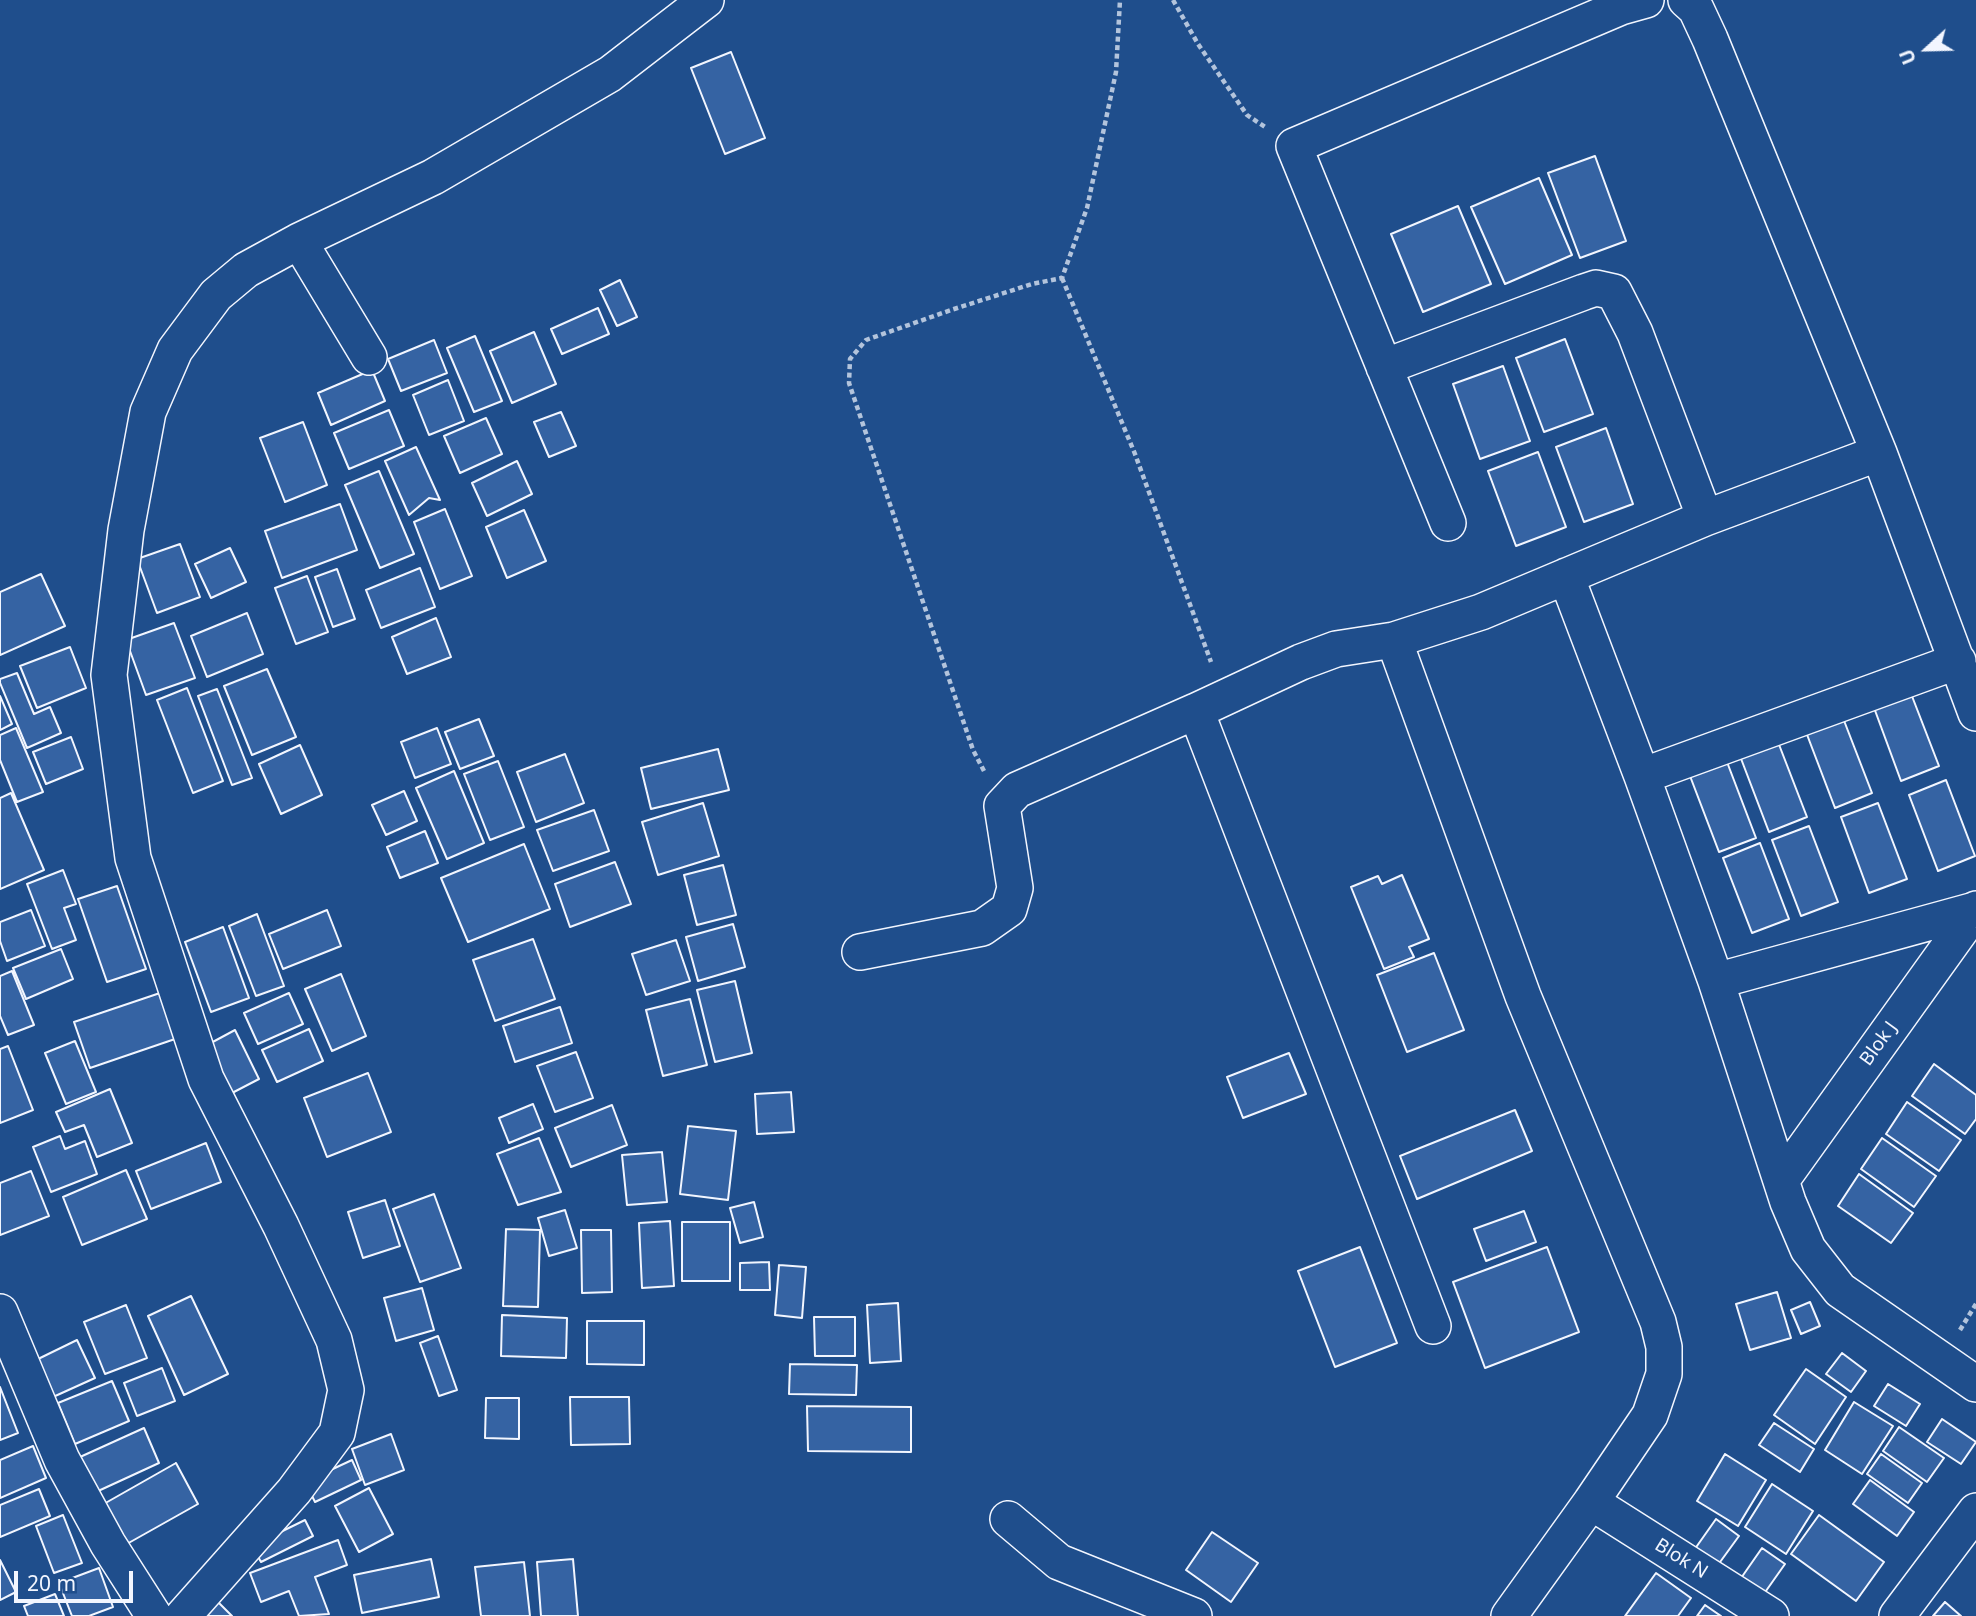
<!DOCTYPE html>
<html>
<head>
<meta charset="utf-8">
<style>
	body { margin:0 }
	#map { position:relative; width:1976px; height:1616px; overflow:hidden; background:#1f4e8c; font-family:"Noto Sans",sans-serif }
	canvas { display:block }
	.north { position:absolute; left:1892px; top:14px; width:70px; height:70px; -webkit-text-stroke:5px #1f4e8c; paint-order:stroke; rotate:248deg; font-size:19px; font-weight:700; line-height:28px; text-align:center; color:#f2f6ff }
	.north::after { content:''; display:block; margin:auto; width:24px; height:32px; background:#f2f6ff; clip-path:polygon(50% 0,100% 100%,50% 72%,0 100%) }
	.scale { position:absolute; left:14px; top:1571px; width:119px; height:32px; box-sizing:border-box; border:4px solid #f2f6ff; border-top:0; padding-left:9px; font-size:21px; line-height:24px; white-space:nowrap; color:#f2f6ff; -webkit-text-stroke:5px #1f4e8c; paint-order:stroke }
</style>
</head>
<body>
<div id="map">
<canvas width="1976" height="1616"></canvas>
<div class="north">U</div>
<div class="scale">20 m</div>
</div>
<script>
const ctx = document.querySelector('canvas').getContext('2d');
ctx.lineJoin = 'round';
function fill(path, color) { ctx.fillStyle = color; ctx.fill(path, 'evenodd'); }
const toPath = rows => new Path2D(rows.map(r => 'M' + r).join(''));
function stroke(path, color, width, dash) { ctx.strokeStyle = color; ctx.lineWidth = width; ctx.lineCap = dash ? 'butt' : 'round'; ctx.setLineDash(dash || []); ctx.stroke(path); }
function drawText(font, color, halo, rows, align = 'center') {
  ctx.font = font + ' "Noto Sans",sans-serif'; ctx.lineWidth = 5; ctx.setLineDash([]); ctx.textBaseline = 'middle'; ctx.strokeStyle = halo; ctx.fillStyle = color; for (const [text, x, y, turn = 0] of rows) {
    ctx.save(); ctx.translate(x, y); ctx.rotate((+turn || 0) * Math.PI / 180); ctx.textAlign = isNaN(turn) ? turn : align; if (halo) ctx.strokeText(text, 0, 0); ctx.fillText(text, 0, 0); ctx.restore();
  }
}
const building = toPath([
	[731,52,765,138,725,154,691,68,731,52],
	[1595,156,1626,241,1580,258,1548,173,1595,156],
	[1539,178,1572,255,1505,284,1471,207,1539,178],
	[1458,206,1491,284,1423,312,1391,234,1458,206],
	[620,280,637,317,617,326,600,290,620,280],
	[598,308,609,334,562,354,551,329,598,308],
	[534,332,556,384,512,403,490,351,534,332],
	[475,336,502,401,474,412,447,348,475,336],
	[1565,339,1593,414,1544,432,1516,358,1565,339],
	[434,340,447,373,401,391,388,359,434,340],
	[1503,366,1530,441,1480,459,1453,384,1503,366],
	[372,370,385,401,331,425,318,393,372,370],
	[448,380,464,421,429,435,413,395,448,380],
	[389,410,404,446,349,469,334,433,389,410],
	[561,412,576,446,549,457,534,422,561,412],
	[486,418,502,454,460,473,444,436,486,418],
	[303,422,327,485,285,502,260,438,303,422],
	[1606,428,1633,504,1584,522,1556,447,1606,428],
	[416,447,440,500,429,498,409,515,385,461,416,447],
	[1538,452,1566,527,1516,546,1488,471,1538,452],
	[517,461,532,494,487,516,472,483,517,461],
	[379,471,414,554,380,568,345,485,379,471],
	[340,504,357,550,282,578,265,531,340,504],
	[445,509,472,576,440,589,414,522,445,509],
	[524,510,546,561,507,578,486,527,524,510],
	[180,544,200,597,157,613,137,559,180,544],
	[230,548,246,582,211,598,195,564,230,548],
	[420,568,435,607,381,628,366,590,420,568],
	[337,569,355,619,333,627,315,577,337,569],
	[41,574,65,626,0,655,0,592,41,574],
	[307,576,328,632,296,644,275,588,307,576],
	[247,613,263,654,207,677,191,636,247,613],
	[436,618,451,657,407,674,392,637,436,618],
	[174,623,195,678,146,695,126,640,174,623],
	[70,647,86,688,37,708,20,666,70,647],
	[267,669,296,737,252,755,224,686,267,669],
	[17,673,34,714,50,707,61,733,27,748,0,683,0,679,17,673],
	[187,688,223,781,193,793,157,700,187,688],
	[217,689,252,778,232,785,198,696,217,689],
	[1910,691,1939,766,1901,781,1873,705,1910,691],
	[0,696,12,724,0,730,0,696],
	[1843,718,1872,793,1835,808,1806,732,1843,718],
	[479,719,494,756,460,769,445,732,479,719],
	[16,728,43,792,17,802,0,760,0,735,16,728],
	[437,728,451,764,415,778,401,742,437,728],
	[71,737,83,769,46,784,33,752,71,737],
	[1778,742,1807,817,1769,832,1740,756,1778,742],
	[300,745,322,795,281,814,259,764,300,745],
	[718,749,729,790,651,809,641,768,718,749],
	[565,754,584,803,536,822,517,772,565,754],
	[498,761,524,827,490,840,464,774,498,761],
	[1727,762,1756,838,1719,852,1690,776,1727,762],
	[454,771,484,843,447,859,416,788,454,771],
	[1946,780,1975,856,1938,871,1909,795,1946,780],
	[404,791,417,821,386,835,372,805,404,791],
	[11,793,44,870,0,889,0,798,11,793],
	[703,803,719,856,658,875,642,822,703,803],
	[1878,803,1907,879,1869,893,1841,817,1878,803],
	[594,810,609,851,553,871,537,830,594,810],
	[1809,826,1838,902,1801,916,1772,840,1809,826],
	[425,831,438,863,400,878,387,847,425,831],
	[1760,843,1789,919,1752,933,1723,858,1760,843],
	[524,844,550,909,468,942,441,878,524,844],
	[615,862,631,904,570,927,555,884,615,862],
	[723,865,736,915,697,925,684,875,723,865],
	[63,870,76,904,64,908,76,940,52,949,27,884,63,870],
	[1402,875,1429,939,1409,947,1414,957,1384,969,1351,887,1378,876,1382,884,1402,875],
	[117,886,146,969,107,982,78,899,117,886],
	[31,910,45,946,7,961,0,941,0,922,31,910],
	[327,910,341,946,283,969,269,934,327,910],
	[257,914,284,986,256,996,229,926,257,914],
	[733,924,745,967,698,981,686,937,733,924],
	[223,927,249,998,211,1012,185,942,223,927],
	[533,939,555,999,495,1021,473,960,533,939],
	[676,940,690,981,646,995,632,954,676,940],
	[61,949,73,979,26,999,13,968,61,949],
	[1434,953,1464,1030,1407,1052,1377,975,1434,953],
	[12,971,34,1025,8,1035,0,1016,0,976,12,971],
	[341,974,366,1036,332,1051,305,989,341,974],
	[735,981,752,1053,715,1062,697,990,735,981],
	[160,993,175,1039,90,1068,74,1022,160,993],
	[289,993,303,1024,258,1044,244,1013,289,993],
	[690,999,707,1065,663,1076,646,1010,690,999],
	[560,1007,572,1043,515,1062,503,1026,560,1007],
	[309,1029,323,1061,277,1082,262,1050,309,1029],
	[235,1030,259,1079,232,1093,209,1044,235,1030],
	[75,1041,96,1092,66,1104,45,1053,75,1041],
	[8,1046,33,1110,0,1123,0,1049,8,1046],
	[576,1052,593,1098,555,1112,537,1066,576,1052],
	[1289,1053,1306,1094,1243,1118,1227,1077,1289,1053],
	[1934,1064,1976,1095,1976,1119,1965,1134,1912,1096,1934,1064],
	[368,1073,391,1132,327,1157,304,1098,368,1073],
	[110,1089,132,1143,97,1157,84,1125,65,1132,56,1112,110,1089],
	[791,1092,794,1132,757,1134,755,1094,791,1092],
	[1907,1102,1961,1140,1939,1171,1886,1134,1907,1102],
	[533,1104,543,1129,509,1143,499,1118,533,1104],
	[612,1105,627,1145,571,1167,555,1128,612,1105],
	[1515,1110,1532,1151,1417,1199,1400,1156,1515,1110],
	[688,1126,736,1131,728,1200,680,1194,688,1126],
	[60,1136,65,1149,85,1141,97,1174,51,1192,33,1147,60,1136],
	[539,1138,561,1192,518,1205,497,1154,539,1138],
	[1882,1138,1936,1176,1914,1207,1861,1169,1882,1138],
	[206,1143,221,1182,151,1209,136,1171,206,1143],
	[662,1152,667,1202,627,1205,622,1155,662,1152],
	[126,1170,147,1219,82,1245,63,1197,126,1170],
	[31,1171,49,1216,0,1235,0,1183,31,1171],
	[1859,1174,1913,1213,1891,1243,1838,1206,1859,1174],
	[434,1194,461,1268,420,1282,393,1209,434,1194],
	[385,1200,400,1246,363,1258,348,1212,385,1200],
	[754,1202,763,1237,740,1243,730,1208,754,1202],
	[565,1210,577,1248,549,1256,538,1218,565,1210],
	[1524,1211,1536,1242,1486,1261,1474,1229,1524,1211],
	[670,1221,674,1286,642,1288,639,1223,670,1221],
	[682,1222,730,1222,730,1281,682,1281,682,1222],
	[506,1229,540,1230,538,1307,503,1306,506,1229],
	[581,1230,611,1230,612,1292,582,1293,581,1230],
	[1360,1247,1397,1343,1335,1367,1298,1271,1360,1247],
	[1547,1247,1579,1332,1485,1368,1453,1282,1547,1247],
	[769,1262,770,1290,740,1290,740,1263,769,1262],
	[779,1265,806,1267,802,1318,775,1315,779,1265],
	[422,1288,434,1330,396,1341,384,1298,422,1288],
	[1777,1292,1791,1338,1750,1350,1736,1304,1777,1292],
	[191,1296,228,1374,184,1395,148,1316,191,1296],
	[1810,1302,1820,1326,1801,1334,1791,1310,1810,1302],
	[898,1303,901,1361,870,1363,867,1305,898,1303],
	[126,1305,147,1358,105,1374,84,1322,126,1305],
	[502,1315,567,1318,566,1358,501,1356,502,1315],
	[814,1317,855,1317,855,1356,815,1356,814,1317],
	[587,1321,644,1321,644,1365,587,1364,587,1321],
	[438,1336,457,1390,439,1396,420,1343,438,1336],
	[77,1340,95,1378,53,1397,36,1360,77,1340],
	[1842,1353,1866,1371,1851,1392,1826,1374,1842,1353],
	[790,1364,857,1365,856,1395,789,1394,790,1364],
	[162,1368,175,1401,137,1416,124,1383,162,1368],
	[1806,1369,1846,1397,1815,1444,1774,1415,1806,1369],
	[112,1381,129,1421,75,1444,58,1403,112,1381],
	[1888,1384,1920,1404,1906,1426,1874,1406,1888,1384],
	[0,1387,18,1433,0,1440,0,1387],
	[570,1397,629,1397,630,1444,571,1445,570,1397],
	[486,1398,519,1398,519,1439,485,1438,486,1398],
	[1854,1402,1893,1426,1862,1474,1825,1450,1854,1402],
	[807,1406,911,1407,911,1452,808,1451,807,1406],
	[1942,1419,1976,1442,1961,1464,1927,1442,1942,1419],
	[1774,1423,1814,1449,1800,1472,1759,1445,1774,1423],
	[1899,1427,1944,1458,1927,1482,1883,1451,1899,1427],
	[144,1428,159,1463,96,1492,80,1457,144,1428],
	[391,1434,404,1470,365,1485,352,1449,391,1434],
	[33,1446,46,1478,0,1498,0,1460,33,1446],
	[1725,1454,1766,1480,1738,1526,1697,1501,1725,1454],
	[1881,1454,1922,1483,1908,1503,1867,1474,1881,1454],
	[352,1460,361,1480,315,1502,305,1482,352,1460],
	[176,1463,198,1504,125,1545,102,1505,176,1463],
	[1870,1480,1914,1512,1897,1536,1853,1504,1870,1480],
	[1772,1484,1813,1511,1786,1554,1745,1527,1772,1484],
	[369,1488,393,1534,359,1552,335,1506,369,1488],
	[39,1489,50,1516,0,1537,0,1505,39,1489],
	[63,1515,82,1563,54,1573,36,1526,63,1515],
	[1819,1515,1884,1562,1856,1601,1791,1554,1819,1515],
	[1716,1519,1739,1536,1715,1569,1692,1553,1716,1519],
	[305,1520,313,1536,261,1562,252,1546,305,1520],
	[1212,1532,1258,1563,1231,1602,1186,1570,1212,1532],
	[338,1540,347,1565,315,1577,329,1614,299,1616,289,1591,261,1602,250,1573,338,1540],
	[1762,1548,1785,1564,1761,1598,1739,1581,1762,1548],
	[431,1559,439,1597,362,1613,354,1575,431,1559],
	[573,1559,578,1616,541,1616,537,1562,573,1559],
	[0,1560,16,1592,0,1600,0,1560],
	[524,1562,530,1616,481,1616,475,1567,524,1562],
	[99,1568,113,1607,89,1616,72,1616,59,1583,99,1568],
	[1656,1573,1691,1598,1678,1616,1625,1616,1656,1573],
	[55,1594,64,1616,28,1616,24,1606,55,1594],
	[216,1600,232,1616,200,1616,216,1600],
	[1945,1602,1961,1616,1933,1616,1945,1602],
	[1705,1605,1721,1616,1697,1616,1705,1605]
]);
const path = toPath([
	[1173,0,1198,44,1247,115,1265,127],
	[1062,278,1135,454,1211,662],
	[984,771,973,750,849,383,850,359,866,340,951,310,1032,284,1062,278,1087,208,1116,72,1120,0],
	[1960,1330,1976,1304]
]);
const street = toPath([
	[1686,0,1696,9,1710,39,1879,453,1976,713],
	[299,241,369,357],
	[1384,367,1584,292,1596,288,1614,292,1635,333,1705,518],
	[1448,523,1294,146,1621,7,1646,0],
	[1566,576,1642,776,1716,981,1788,1202,1808,1249,1840,1290,1976,1384],
	[1394,640,1336,649,1301,662,1196,711,1433,1326],
	[1642,776,1958,661],
	[860,952,982,928,1009,909,1015,888,1002,806,1017,790,1196,711],
	[1716,981,1975,910],
	[1783,1178,1976,909],
	[0,1312,62,1460,108,1544,154,1616],
	[1591,1502,1771,1616],
	[1008,1519,1059,1562,1194,1616],
	[183,1616,294,1491,337,1433,346,1390,334,1340,281,1226,206,1079,133,858,109,675,126,530,148,412,175,350,216,295,246,270,299,241,433,177,610,74,706,0],
	[1509,1616,1591,1502,1650,1415,1664,1374,1664,1347,1658,1322,1523,996,1394,640,1481,612,1705,518,1879,453],
	[1897,1616,1976,1511]
]);
const streetNames = [
	["Blok J",1879,1044,-54],
	["Blok N",1681,1559,32]
];
fill(building, '#3563a3');
stroke(building, '#f2f6ff', 2);
stroke(street, '#f2f6ff', 38);
stroke(path, '#b3c4dc', 4.5, [5, 3.5]);
stroke(street, '#1f4e8c', 35);
drawText('19px', '#f2f6ff', '#1f4e8c', streetNames);
</script>
</body>
</html>
